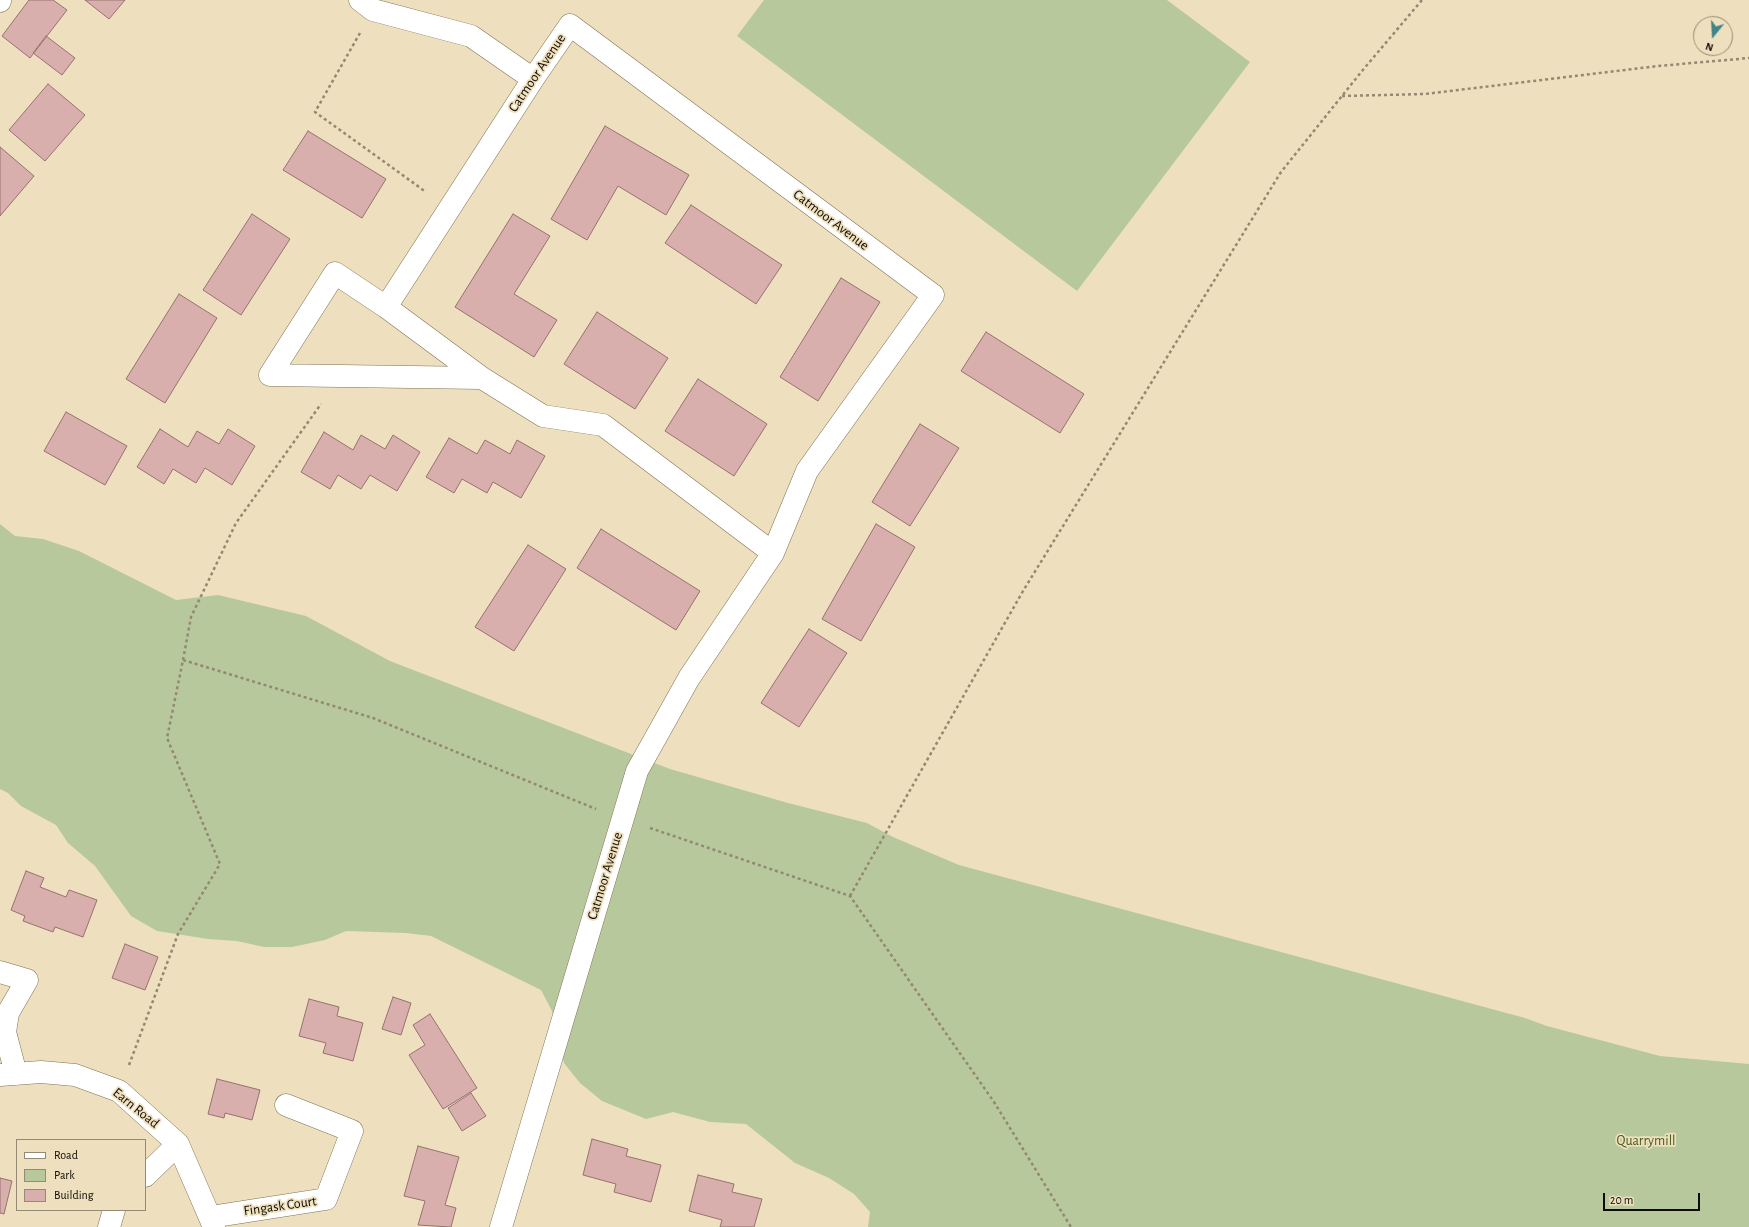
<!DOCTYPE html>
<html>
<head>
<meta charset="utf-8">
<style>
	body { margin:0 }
	#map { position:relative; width:1749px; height:1227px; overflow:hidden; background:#eee0be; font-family:"Alegreya Sans",sans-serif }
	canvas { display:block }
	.legend { position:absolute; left:16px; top:1139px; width:130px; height:72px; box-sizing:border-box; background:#eee0be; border:1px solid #958a73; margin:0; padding:5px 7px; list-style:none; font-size:12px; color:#0f0a02 }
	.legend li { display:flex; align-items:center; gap:8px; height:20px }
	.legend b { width:20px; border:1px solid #958a73 }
	.north { position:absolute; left:1693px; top:16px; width:40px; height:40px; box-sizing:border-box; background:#eee0be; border:1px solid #958a73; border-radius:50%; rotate:198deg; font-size:11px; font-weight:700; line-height:16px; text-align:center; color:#0f0a02 }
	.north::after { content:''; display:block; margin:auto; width:14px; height:18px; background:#3e868a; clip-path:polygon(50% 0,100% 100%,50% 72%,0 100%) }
	.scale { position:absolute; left:1603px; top:1193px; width:97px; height:18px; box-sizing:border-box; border:2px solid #0f0a02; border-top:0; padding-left:5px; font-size:12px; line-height:14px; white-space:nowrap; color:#0f0a02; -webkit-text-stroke:3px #eee0be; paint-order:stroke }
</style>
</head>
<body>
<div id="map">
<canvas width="1749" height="1227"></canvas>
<ul class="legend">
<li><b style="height:5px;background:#fff"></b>Road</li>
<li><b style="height:11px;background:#b8c89d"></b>Park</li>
<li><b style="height:11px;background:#d8afad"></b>Building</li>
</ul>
<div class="north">N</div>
<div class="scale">20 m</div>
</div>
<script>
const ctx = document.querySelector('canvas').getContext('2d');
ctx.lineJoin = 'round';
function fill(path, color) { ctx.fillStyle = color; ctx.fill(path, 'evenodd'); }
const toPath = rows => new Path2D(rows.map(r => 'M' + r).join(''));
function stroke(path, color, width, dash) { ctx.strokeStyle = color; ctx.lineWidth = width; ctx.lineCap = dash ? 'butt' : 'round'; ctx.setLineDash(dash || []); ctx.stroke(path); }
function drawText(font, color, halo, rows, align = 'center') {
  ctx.font = font + ' "Alegreya Sans",sans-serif'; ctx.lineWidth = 3.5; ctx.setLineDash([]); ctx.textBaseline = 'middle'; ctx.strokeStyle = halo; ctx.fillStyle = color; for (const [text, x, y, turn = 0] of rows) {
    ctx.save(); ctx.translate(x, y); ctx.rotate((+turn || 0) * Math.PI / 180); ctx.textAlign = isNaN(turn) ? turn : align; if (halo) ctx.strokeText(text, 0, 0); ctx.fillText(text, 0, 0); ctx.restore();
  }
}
const green = toPath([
	[764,0,1167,0,1250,62,1077,291,737,36],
	[0,524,15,536,43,539,79,551,176,600,218,595,306,616,390,661,670,769,788,803,867,823,893,837,959,865,1525,1018,1547,1026,1660,1056,1749,1064,1749,1227,868,1227,870,1212,854,1194,829,1178,795,1163,746,1124,710,1122,673,1112,646,1119,602,1101,580,1083,564,1063,552,1011,541,990,431,936,406,933,346,931,325,940,292,947,264,947,237,941,208,939,157,931,131,916,95,866,68,843,56,825,21,806,8,793,0,789]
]);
const building = toPath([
	[29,0,53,0,67,10,30,58,2,36,29,0],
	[85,0,125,0,109,19,85,0],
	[46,36,75,58,62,75,33,53,46,36],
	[48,84,85,115,45,161,9,130,48,84],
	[605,126,689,175,666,215,618,186,587,240,551,219,605,126],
	[308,131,386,179,362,218,283,170,308,131],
	[0,147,34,176,0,216,0,147],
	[691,205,782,265,756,304,665,243,691,205],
	[252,214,290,239,241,315,203,290,252,214],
	[513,214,550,236,514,294,557,320,534,357,455,307,513,214],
	[841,278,880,302,818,401,780,377,841,278],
	[179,294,217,318,165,403,126,379,179,294],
	[597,312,668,358,635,409,564,364,597,312],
	[986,332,1084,394,1060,433,961,371,986,332],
	[698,379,767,424,734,476,665,431,698,379],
	[66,412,127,446,105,485,44,451,66,412],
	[920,424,959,448,910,526,872,502,920,424],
	[160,429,188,447,197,431,219,444,228,429,255,446,232,485,205,468,196,483,173,469,164,484,137,467,160,429],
	[324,432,353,450,361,435,385,449,393,435,420,452,397,491,370,475,361,489,338,475,330,489,301,472,324,432],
	[449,438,477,454,485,440,510,454,517,440,545,456,521,498,493,482,487,493,462,479,454,493,426,477,449,438],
	[876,524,915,547,861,641,822,619,876,524],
	[601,529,700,591,676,630,577,568,601,529],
	[528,545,566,569,514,651,475,627,528,545],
	[809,629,847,653,799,727,761,703,809,629],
	[26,871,44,878,40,887,66,897,69,890,97,900,83,937,55,927,53,932,23,921,25,916,11,910,26,871],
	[125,944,158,957,145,990,112,978,125,944],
	[393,997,411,1003,401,1035,382,1029,393,997],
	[309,999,339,1007,337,1016,363,1023,353,1061,323,1053,326,1043,299,1036,309,999],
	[430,1014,477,1088,443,1109,409,1055,425,1045,413,1025,430,1014],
	[217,1079,260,1090,252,1120,225,1113,224,1118,208,1114,217,1079],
	[471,1093,486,1116,462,1131,448,1108,471,1093],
	[592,1139,628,1149,626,1156,661,1165,651,1202,614,1192,616,1184,583,1175,592,1139],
	[418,1146,459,1157,445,1205,456,1208,451,1227,418,1225,425,1201,404,1196,418,1146],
	[698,1175,734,1184,732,1192,762,1199,754,1227,720,1227,722,1220,689,1211,698,1175],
	[0,1178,12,1181,4,1214,0,1213,0,1178]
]);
const path = toPath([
	[360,33,315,112,426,192],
	[1342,96,1425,94,1658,66,1749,58],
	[183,660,191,617,236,523,321,404],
	[650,828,850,896,994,1102,1071,1227],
	[850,896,1023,591,1281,172,1362,71,1422,0],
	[129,1065,178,934,220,864,167,738,183,660,373,718,596,809]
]);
const minor = toPath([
	[360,0,373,10,471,36,533,79],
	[0,1,0,0],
	[386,307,335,273,270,375,482,378],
	[0,972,27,980,8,1013,5,1032,16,1074],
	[0,1075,41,1072,75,1075,119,1091,178,1144,214,1227],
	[145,1176,178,1144],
	[210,1217,326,1199,352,1131,286,1105],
	[109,1227,114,1210],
	[501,1227,637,771,689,678,773,553,807,471,933,295,570,25,533,79,386,307,482,378,543,416,603,425,773,553]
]);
const streetNames = [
	["Catmoor Avenue",537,73,-56],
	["Catmoor Avenue",831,220,37],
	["Catmoor Avenue",605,876,-73],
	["Earn Road",136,1108,39],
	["Fingask Court",280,1206,-8]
];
const parkNames = [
	["Quarrymill",1646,1141]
];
fill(green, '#b8c89d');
fill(building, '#d8afad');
stroke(building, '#96716f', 1);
stroke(minor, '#7f7253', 23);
stroke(path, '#938871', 2.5, [3, 3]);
stroke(minor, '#fff', 22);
drawText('14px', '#0f0a02', '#eee0be', streetNames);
drawText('14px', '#4a5d1c', '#eee0be', parkNames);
</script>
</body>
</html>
